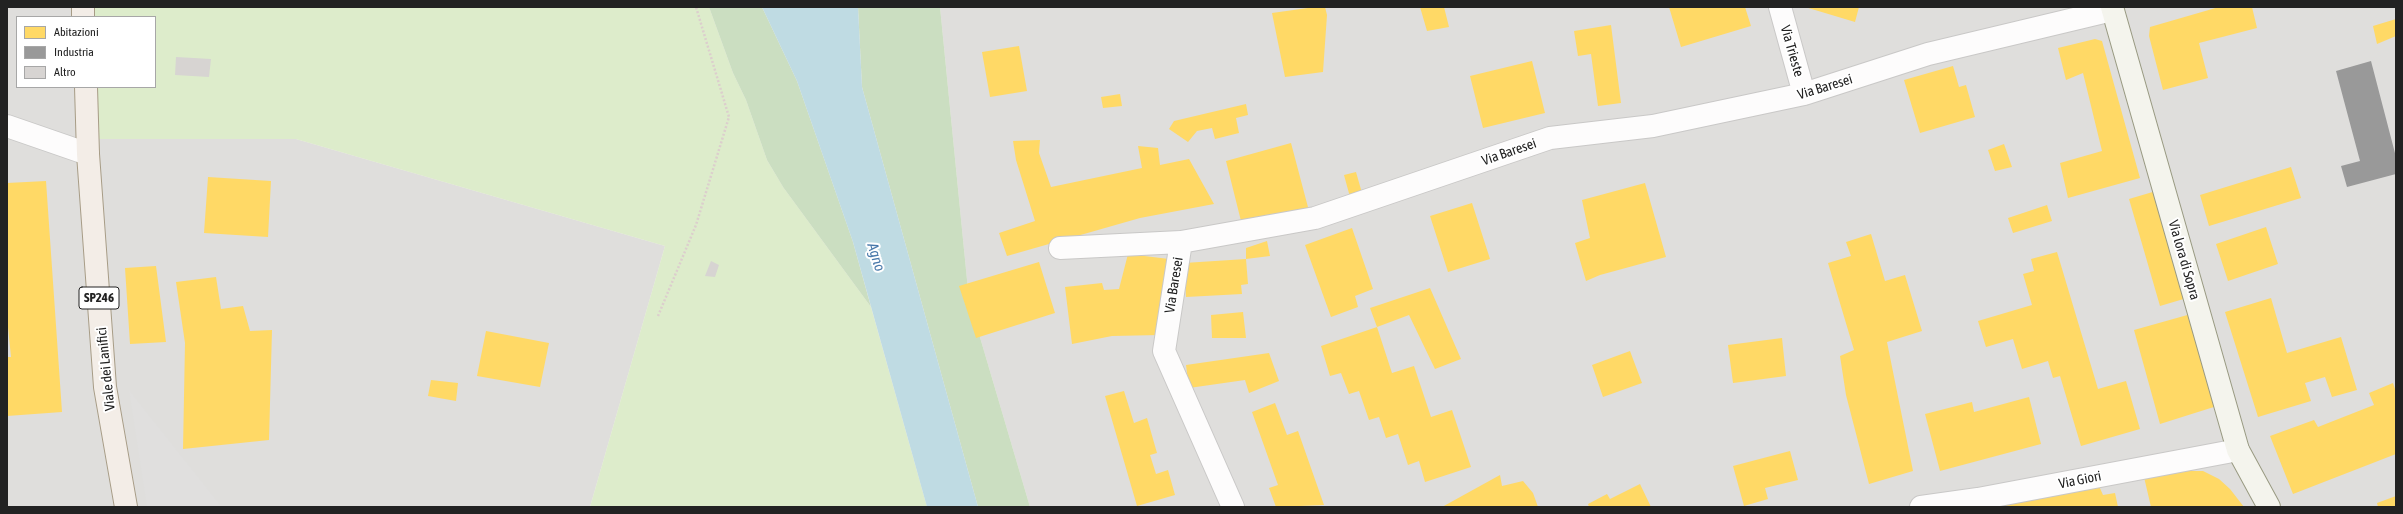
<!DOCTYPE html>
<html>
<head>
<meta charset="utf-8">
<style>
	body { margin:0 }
	#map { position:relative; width:2403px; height:514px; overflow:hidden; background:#f0eeeb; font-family:"Asap Condensed",sans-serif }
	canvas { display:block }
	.frame { position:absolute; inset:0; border:8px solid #222; pointer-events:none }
	.legend { position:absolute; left:16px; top:16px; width:140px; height:72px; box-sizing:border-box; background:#fff; border:1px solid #a7a7a7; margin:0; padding:5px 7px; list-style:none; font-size:12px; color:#222 }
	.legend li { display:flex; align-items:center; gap:8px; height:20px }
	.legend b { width:20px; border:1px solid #a7a7a7 }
</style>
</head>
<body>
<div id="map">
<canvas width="2403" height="514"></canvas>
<div class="frame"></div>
<ul class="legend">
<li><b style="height:11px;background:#ffd966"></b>Abitazioni</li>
<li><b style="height:11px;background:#999"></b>Industria</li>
<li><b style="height:11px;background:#d7d4d2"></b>Altro</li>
</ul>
</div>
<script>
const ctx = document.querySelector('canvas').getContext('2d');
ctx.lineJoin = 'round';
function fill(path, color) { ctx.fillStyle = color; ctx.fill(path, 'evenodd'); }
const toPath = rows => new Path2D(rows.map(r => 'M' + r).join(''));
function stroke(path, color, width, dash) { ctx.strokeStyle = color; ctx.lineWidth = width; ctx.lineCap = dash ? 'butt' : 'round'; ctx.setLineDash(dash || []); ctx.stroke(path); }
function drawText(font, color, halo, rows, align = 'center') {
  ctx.font = font + ' "Asap Condensed",sans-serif'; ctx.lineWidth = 4; ctx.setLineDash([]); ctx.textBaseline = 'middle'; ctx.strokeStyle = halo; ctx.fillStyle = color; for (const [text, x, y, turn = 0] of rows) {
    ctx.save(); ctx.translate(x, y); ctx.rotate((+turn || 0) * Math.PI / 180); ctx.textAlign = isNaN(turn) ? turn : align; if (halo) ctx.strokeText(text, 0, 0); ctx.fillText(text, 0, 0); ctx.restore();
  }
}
const residential = toPath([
	[7,7,82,7,83,17,17,17,17,87,87,87,91,139,296,139,665,246,590,507,7,507],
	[940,7,2396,7,2396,507,1030,507,969,300]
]);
const grass = toPath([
	[82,7,709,7,733,73,746,100,767,160,783,187,871,307,927,507,590,507,665,246,296,139,91,139,87,87,155,87,155,17,83,17]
]);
const forest = toPath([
	[709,7,762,7,797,81,853,242,871,307,783,187,767,160,746,100,733,73],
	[858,7,940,7,969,300,1030,507,978,507,862,87]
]);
const parking = toPath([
	[129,390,222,507,147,507]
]);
const water = toPath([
	[762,7,858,7,862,87,978,507,927,507,853,242,797,81]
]);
const homes = toPath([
	[1315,7,1325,7,1327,15,1323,72,1285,77,1272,13],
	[1420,7,1444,7,1449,27,1427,31],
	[1669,7,1745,7,1751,26,1681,47],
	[1805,7,1859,7,1855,22],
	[2219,7,2252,7,2257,28,2199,43,2208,78,2163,90,2149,36,2150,27],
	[2396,19,2396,36,2377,44,2373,26],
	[1611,25,1621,103,1598,106,1591,54,1578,56,1574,31],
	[2095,39,2102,41,2140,178,2068,198,2060,163,2102,151,2083,73,2066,80,2058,48],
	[1019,46,1027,91,990,97,982,52],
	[1532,61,1545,113,1483,128,1470,76],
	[1953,66,1959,87,1966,85,1975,117,1920,133,1904,80],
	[1120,94,1122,106,1103,108,1101,97],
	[1246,104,1248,115,1236,118,1239,133,1215,139,1212,128,1197,131,1188,142,1169,129,1174,121],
	[1040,140,1039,153,1051,187,1142,168,1138,146,1158,148,1160,165,1189,159,1214,204,1140,218,1007,256,999,233,1035,221,1016,160,1013,141],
	[1291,143,1309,211,1243,229,1226,161],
	[2004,144,2012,167,1995,171,1988,150],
	[2291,167,2301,198,2209,226,2200,195],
	[1356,172,1362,193,1350,197,1344,175],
	[208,177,271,181,268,237,204,233],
	[46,181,62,412,7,416,7,357,11,357,7,317,7,183],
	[1645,183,1666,257,1600,275,1586,281,1575,243,1590,238,1582,200],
	[2156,191,2187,298,2160,306,2129,199],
	[1472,203,1490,259,1448,272,1430,216],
	[2047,205,2052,221,2013,233,2008,218],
	[2266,227,2278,264,2228,281,2216,244],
	[1352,228,1373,289,1355,296,1358,307,1331,317,1305,245],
	[1871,234,1885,281,1905,275,1922,331,1887,342,1913,471,1869,484,1846,395,1840,356,1854,350,1828,263,1851,256,1846,242],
	[1267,241,1270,256,1246,259,1246,248],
	[2057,252,2098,389,2126,381,2140,429,2081,446,2060,376,2053,378,2048,361,2022,369,2013,339,1986,347,1978,321,2032,305,2023,274,2034,271,2031,259],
	[1128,254,1169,259,1160,335,1112,336,1072,344,1065,287,1102,283,1104,290,1119,289],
	[1246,259,1248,284,1241,285,1242,294,1186,297,1184,263],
	[1039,262,1055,313,976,338,959,286],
	[156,266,166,342,130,344,125,268],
	[216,277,221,309,243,306,250,331,272,330,269,440,183,449,185,343,176,282],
	[1430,288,1461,359,1435,369,1409,315,1377,327,1370,308],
	[2271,298,2287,353,2341,337,2357,390,2332,397,2325,377,2305,383,2311,401,2258,417,2225,312],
	[1243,312,1246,338,1212,338,1211,315],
	[2191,314,2217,406,2160,424,2134,330],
	[1377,327,1392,373,1414,366,1431,417,1452,410,1471,467,1425,482,1419,461,1408,465,1398,434,1386,438,1379,417,1369,420,1359,391,1349,394,1341,373,1330,376,1321,346],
	[486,331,549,343,540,387,477,376],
	[1782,338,1786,376,1733,383,1728,345],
	[1630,351,1642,383,1603,397,1592,365],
	[1269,353,1279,381,1249,393,1245,380,1189,388,1186,365],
	[431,380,458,383,456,401,428,396],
	[2393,383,2396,392,2396,454,2293,494,2270,436,2314,420,2318,427,2374,405,2369,393],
	[1124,391,1134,423,1147,418,1157,453,1150,455,1156,474,1168,470,1175,495,1137,506,1105,396],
	[2029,397,2041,444,1940,471,1925,414,1972,402,1974,412],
	[1275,403,1287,435,1298,431,1324,505,1276,507,1269,488,1278,485,1252,412],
	[1790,451,1798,480,1765,488,1768,499,1744,506,1733,466],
	[2188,471,2203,471,2219,479,2230,489,2244,507,2151,507,2144,477],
	[1500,475,1502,486,1523,481,1533,493,1538,507,1442,507],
	[1640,484,1651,507,1589,507,1588,504,1607,494,1610,499],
	[2099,486,2103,495,2115,493,2118,507,1985,507],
	[2396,496,2396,507,2378,507,2377,503]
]);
const industry = toPath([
	[2371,61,2396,157,2396,174,2347,187,2341,166,2360,161,2336,71]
]);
const building = toPath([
	[176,57,211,59,209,77,175,75],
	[711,261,719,265,715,277,705,276]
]);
const path = toPath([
	[658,316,696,225,729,117,696,7]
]);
const street = toPath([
	[1780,7,1804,94],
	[7,126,88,154],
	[1060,248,1181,242],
	[1233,507,1164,351,1181,242,1315,218,1550,138,1653,126,1804,94,1928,54,2112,10],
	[1921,507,1978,499,2238,450]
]);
const secondary = toPath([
	[2112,7,2238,450,2269,507]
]);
const primary = toPath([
	[83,7,83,17],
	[86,87,88,154,105,387,126,507]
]);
const shields = [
	[99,298,40]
];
const shieldNames = [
	["SP246",99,298]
];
const streetNames = [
	["Via Trieste",1792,51,74],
	["Via Baresei",1825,87,-17],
	["Via Baresei",1509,152,-19],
	["Via lora di Sopra",2184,260,74],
	["Via Baresei",1174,285,-81],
	["Viale dei Lanifici",106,369,-96],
	["Via Giori",2080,480,-11]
];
const waterNames = [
	["Agno",876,257,73]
];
fill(residential, '#dfdedc');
fill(grass, '#ddeccb');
fill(forest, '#cbdec1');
fill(parking, '#e0dfde');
fill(water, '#bfdbe3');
fill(homes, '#ffd966');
fill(industry, '#999');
fill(building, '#d7d4d2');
stroke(street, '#c9c8c7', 24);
stroke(secondary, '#999a82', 24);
stroke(primary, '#a79c86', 24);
stroke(path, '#dccecd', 2.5, [2, 2]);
stroke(street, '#fdfcfc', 22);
stroke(secondary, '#f4f4ed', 22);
stroke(primary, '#f3ede7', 22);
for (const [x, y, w] of shields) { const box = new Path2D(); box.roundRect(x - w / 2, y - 11, w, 22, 3); ctx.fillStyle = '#fff'; ctx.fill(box); stroke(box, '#222', 1); }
drawText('bold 13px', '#222', null, shieldNames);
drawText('14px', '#222', '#fff', streetNames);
drawText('italic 15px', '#4a7aab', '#fff', waterNames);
</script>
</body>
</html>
